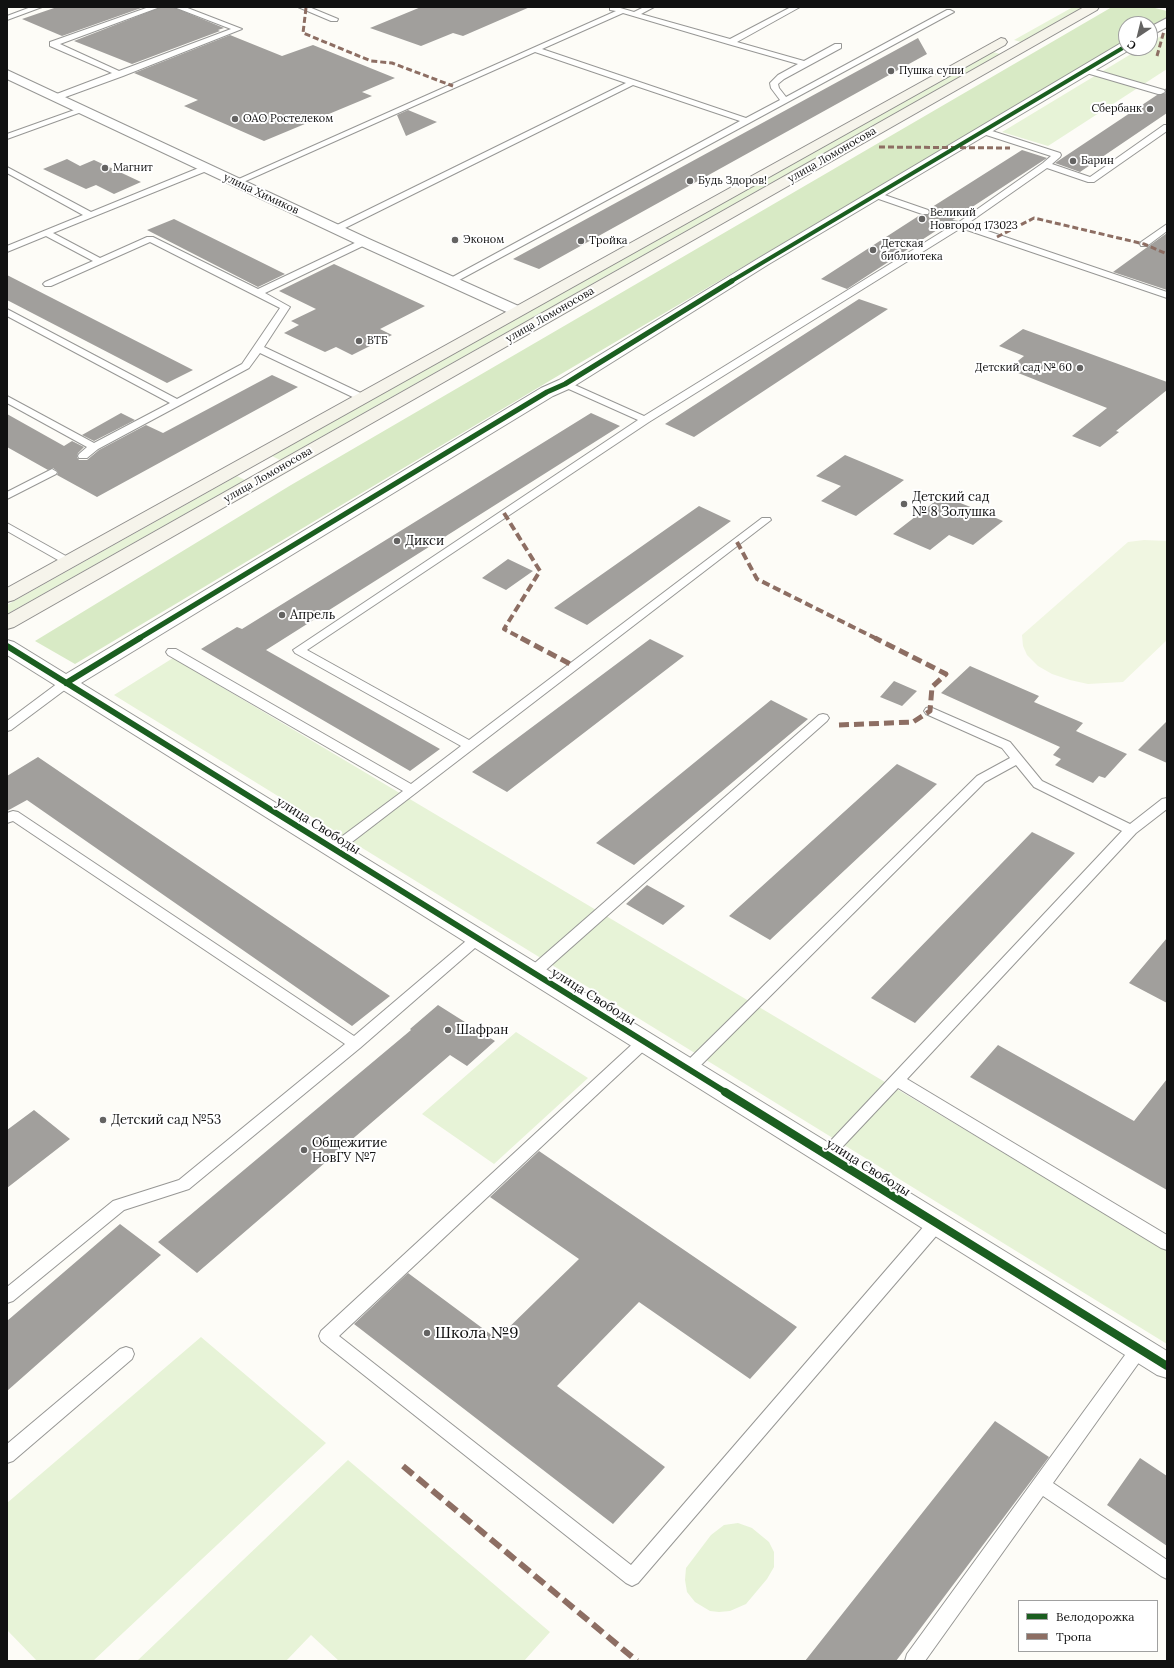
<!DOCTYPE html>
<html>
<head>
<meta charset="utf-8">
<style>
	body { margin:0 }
	#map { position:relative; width:1174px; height:1668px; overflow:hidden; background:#fdfcf7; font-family:Lora,serif }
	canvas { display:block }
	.frame { position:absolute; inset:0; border:8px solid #111; pointer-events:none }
	.legend { position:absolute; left:1018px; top:1600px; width:140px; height:52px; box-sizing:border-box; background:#fff; border:1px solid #a0a0a0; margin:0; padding:5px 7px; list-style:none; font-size:12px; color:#111 }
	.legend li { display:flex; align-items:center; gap:8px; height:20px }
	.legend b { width:20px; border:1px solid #a0a0a0 }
	.north { position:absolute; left:1118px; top:16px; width:40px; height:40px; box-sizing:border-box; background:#fff; border:1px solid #a0a0a0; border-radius:50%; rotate:215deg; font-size:11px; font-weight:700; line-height:16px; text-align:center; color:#111 }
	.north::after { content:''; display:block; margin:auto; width:14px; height:18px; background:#646362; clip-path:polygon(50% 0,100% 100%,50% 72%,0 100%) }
</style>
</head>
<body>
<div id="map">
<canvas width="1174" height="1668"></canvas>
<div class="frame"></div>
<ul class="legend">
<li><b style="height:5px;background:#1b5e20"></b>Велодорожка</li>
<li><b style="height:5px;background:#8d6e63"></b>Тропа</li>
</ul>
<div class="north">С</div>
</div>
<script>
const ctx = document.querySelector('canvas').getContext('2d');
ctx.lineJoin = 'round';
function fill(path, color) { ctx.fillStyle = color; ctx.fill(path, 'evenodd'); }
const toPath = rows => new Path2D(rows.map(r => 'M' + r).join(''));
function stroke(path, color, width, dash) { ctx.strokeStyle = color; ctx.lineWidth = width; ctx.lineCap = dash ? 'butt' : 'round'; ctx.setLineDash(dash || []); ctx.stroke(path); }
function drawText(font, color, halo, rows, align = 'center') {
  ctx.font = font + ' Lora,serif'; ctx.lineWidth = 4; ctx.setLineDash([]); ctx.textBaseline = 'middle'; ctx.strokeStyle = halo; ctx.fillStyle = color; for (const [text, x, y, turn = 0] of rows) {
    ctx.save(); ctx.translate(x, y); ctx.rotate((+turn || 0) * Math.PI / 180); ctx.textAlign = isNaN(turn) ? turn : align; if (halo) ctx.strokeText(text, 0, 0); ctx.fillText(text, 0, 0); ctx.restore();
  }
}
const green = toPath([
	[1073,7,1083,7,1021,42,1014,40],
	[1167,32,1167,69,1048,146,1002,132,1141,48,1150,48,1150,43],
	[993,52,1000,54,280,460,272,456],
	[237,476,245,480,7,614,7,605],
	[173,658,1167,1250,1167,1344,114,695],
	[516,1032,588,1078,494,1164,422,1114],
	[201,1337,326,1443,93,1661,37,1661,7,1630,7,1503],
	[348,1460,550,1632,524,1661,339,1661,311,1635,286,1661,137,1661],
	[738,1523,752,1528,769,1542,774,1552,774,1567,767,1579,746,1604,730,1611,719,1612,710,1611,695,1602,687,1592,685,1580,686,1568,711,1535,724,1525]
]);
const forest = toPath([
	[1112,7,1151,7,1167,11,1167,17,1150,27,1150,24,1126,24,1126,41,556,377,75,664,35,641,291,485]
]);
const pitch = toPath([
	[1144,540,1167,541,1167,640,1123,682,1088,684,1070,680,1052,674,1038,666,1027,655,1023,646,1022,635,1128,542]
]);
const building = toPath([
	[57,7,144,7,62,36,22,19],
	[161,7,173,7,224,28,218,30,220,31,132,64,74,41],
	[421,7,530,7,463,36,453,33,421,46,370,28],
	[230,35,282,56,313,45,395,78,362,92,372,96,264,141,184,106,198,100,134,73],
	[918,38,927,54,539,269,513,259],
	[1167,88,1167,113,1080,172,1055,163,1157,95,1166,93,1165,89],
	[408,110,437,122,406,136,397,115],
	[1022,150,1047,158,847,289,821,279,920,215,929,215,929,209],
	[67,159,80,166,94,160,141,182,114,194,96,185,86,189,43,169],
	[174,219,285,274,258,287,147,230],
	[1167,233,1167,290,1113,272,1146,248],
	[334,264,425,306,380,329,392,335,352,355,336,347,325,352,284,333,299,325,291,321,316,309,279,291],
	[7,275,193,370,167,383,7,300],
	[859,299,888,309,694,437,665,424],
	[1023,329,1167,382,1167,390,1116,431,1119,432,1100,447,1072,436,1107,408,1008,369,1024,356,999,346],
	[272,375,298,387,97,497,57,475,58,472,53,468,48,470,7,447,7,414,64,446,72,441,84,447,78,453,77,457,79,460,87,460,99,450,146,425,163,433],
	[121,413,135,420,94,441,82,435],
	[591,413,620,426,266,650,440,749,410,771,201,649,237,627,242,629],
	[845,455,876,468,904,480,856,516,821,501,841,486,816,476],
	[942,496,968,506,1003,521,973,545,949,535,930,550,893,534],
	[699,506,731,521,587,625,554,608],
	[508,559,533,571,506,590,482,578],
	[650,639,684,656,507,792,472,772],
	[970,666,1039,696,1034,702,1083,723,1076,731,1127,754,1105,778,1099,776,1093,783,1055,765,1061,759,1053,755,1060,747,941,693],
	[894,681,917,691,902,706,880,697],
	[771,700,808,719,634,865,596,843],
	[1167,721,1167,763,1138,750],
	[38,757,126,817,390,996,352,1026,27,800,7,811,7,776],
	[897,764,937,784,770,940,729,916],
	[1032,832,1075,853,915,1023,871,998],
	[647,885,685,906,663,925,626,904],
	[1167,938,1167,1003,1129,983],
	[438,1005,495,1041,467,1066,450,1055,197,1273,158,1242,411,1030,410,1029],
	[998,1045,1134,1121,1167,1079,1167,1190,970,1077],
	[34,1110,70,1139,7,1188,7,1130],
	[539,1151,797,1327,750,1379,639,1302,557,1386,665,1467,613,1524,354,1324,408,1273,497,1339,579,1259,490,1197],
	[120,1224,161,1255,7,1391,7,1321],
	[995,1421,1049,1457,896,1661,805,1661],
	[1140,1458,1167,1476,1167,1546,1107,1505]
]);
const service = toPath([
	[31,7,42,7,7,20,7,16,31,7],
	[149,7,160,7,60,44,119,71,231,29,174,7,185,7,242,29,123,76,60,99,54,99,54,95,112,73,50,46,50,42,149,7],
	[298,7,309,7,338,19,337,21,331,21,298,7],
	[610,7,617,7,634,12,644,7,654,7,641,14,730,39,791,7,800,7,737,42,804,61,835,44,841,44,841,48,784,79,778,84,779,88,786,97,947,10,950,10,954,12,450,285,447,284,445,282,447,280,740,121,633,85,339,231,333,231,332,229,333,227,626,83,535,52,239,184,236,185,232,182,616,11,610,10,610,7],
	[623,13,728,44,798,64,778,75,770,83,771,88,780,100,746,118,542,49,623,13],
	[1083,68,1089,68,1164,90,1165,92,1161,94,1158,94,1083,72,1083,68],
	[80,108,83,108,87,110,7,139,7,134,80,108],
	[1164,125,1167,125,1167,131,1094,182,1088,182,1047,168,967,224,1167,292,1167,298,961,228,649,422,307,650,469,740,762,518,770,518,771,520,339,852,334,854,329,852,327,849,329,846,403,791,168,655,166,652,168,649,176,649,411,784,461,746,295,653,293,650,638,420,562,386,560,384,562,382,568,382,644,416,953,225,951,223,952,221,959,222,1043,163,1051,156,980,133,980,129,986,129,1060,153,1061,155,1060,157,1052,164,1090,177,1164,125],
	[206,165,209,166,210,168,209,170,53,233,100,258,147,237,153,237,258,289,361,240,367,240,368,242,367,244,265,293,290,307,264,347,367,396,368,398,367,400,359,400,260,353,249,368,98,449,87,458,79,458,78,456,79,454,87,447,7,403,7,396,94,443,170,403,7,316,7,309,177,399,242,364,280,308,150,242,51,286,45,286,43,284,45,282,93,261,46,236,7,252,7,246,83,215,7,173,7,167,91,212,206,165],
	[876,192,928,210,929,212,928,214,922,214,873,197,872,195,873,193,876,192],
	[1167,224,1167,231,1147,246,1141,246,1140,244,1141,242,1167,224],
	[52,469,57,472,56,474,7,499,7,492,52,469],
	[7,523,73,560,75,562,69,565,65,564,7,531,7,523],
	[66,679,70,680,72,683,70,686,11,730,7,731,7,721,62,680,66,679],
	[930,707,1010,742,1042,781,1130,824,1162,799,1167,798,1167,809,1136,833,907,1079,1167,1235,1167,1250,1161,1248,898,1088,831,1159,826,1161,821,1159,818,1155,821,1151,1122,831,1034,787,1016,765,985,782,693,1073,688,1075,683,1073,681,1069,683,1065,977,776,1010,758,1002,748,926,714,924,711,926,708,930,707],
	[823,714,827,715,829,718,827,721,539,976,534,977,529,976,527,972,529,968,819,715,823,714],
	[13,811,18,812,354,1036,473,935,478,933,483,935,485,938,483,941,360,1048,189,1189,124,1210,13,1301,7,1303,7,1287,113,1201,179,1180,345,1044,13,821,7,823,7,813,13,811],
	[644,1037,649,1038,651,1042,649,1046,339,1336,631,1565,931,1218,937,1217,943,1218,945,1223,943,1228,638,1583,632,1586,626,1583,321,1341,319,1336,321,1331,639,1038,644,1037],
	[1139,1342,1145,1344,1147,1349,1145,1354,1053,1483,1167,1560,1167,1579,1161,1576,1043,1496,925,1661,905,1661,907,1654,1133,1344,1139,1342],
	[126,1347,132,1349,134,1354,132,1359,13,1461,7,1463,7,1444,120,1349,126,1347]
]);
const minor = toPath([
	[1167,18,1167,27,1150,36,1150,27,1167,18],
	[1126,42,1126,48,1131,49,769,264,571,388,553,396,81,683,1167,1351,1167,1378,1157,1375,7,655,7,640,14,642,66,674,541,388,559,380,759,258,1121,43,1126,42],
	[7,70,369,239,523,308,525,311,523,314,517,316,511,314,359,245,7,79,7,70]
]);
const secondary = toPath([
	[1084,7,1099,7,1097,10,14,627,7,629,7,615,1084,7],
	[1001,38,1005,39,1007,42,1005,45,14,600,7,602,7,588,1001,38]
]);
const quietFar3 = toPath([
	[306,8,303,33,371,61,392,63,453,86],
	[1157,56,1164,31],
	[879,147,1010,148],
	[997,237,1034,218,1144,244,1167,254]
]);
const quietFar2 = toPath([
	[504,513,540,571,504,629,523,639],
	[737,542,757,579,877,639]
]);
const quietFar1 = toPath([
	[521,638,574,666],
	[839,725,913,722,930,711,932,687,946,674,875,638]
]);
const quiet = toPath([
	[403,1466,637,1661]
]);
const cyclewayFar3 = toPath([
	[730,282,1126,46]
]);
const cyclewayFar2 = toPath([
	[138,639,547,392,565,384,732,281]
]);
const cyclewayFar1 = toPath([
	[7,646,727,1093],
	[66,683,140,638]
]);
const cycleway = toPath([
	[725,1092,1167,1366]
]);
const markers = [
	[891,71,4,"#646362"],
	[1150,109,4,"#646362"],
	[235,119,4,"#646362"],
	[1073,161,4,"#646362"],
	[105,168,4,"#646362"],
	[690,181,4,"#646362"],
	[922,219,4,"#646362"],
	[455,240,4,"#646362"],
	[581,241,4,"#646362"],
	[873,250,4,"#646362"],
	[359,341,4,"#646362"],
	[1080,368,4,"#646362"],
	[904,504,4,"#646362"],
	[397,541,4,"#646362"],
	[282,615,4,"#646362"],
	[448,1030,4,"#646362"],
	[103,1120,4,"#646362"],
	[304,1150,4,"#646362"],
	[427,1333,4,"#646362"]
];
const farPoinames = [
	["Пушка суши",899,71],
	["Сбербанк",1142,109,"right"],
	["ОАО Ростелеком",243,119],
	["Барин",1081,161],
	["Магнит",113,168],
	["Будь Здоров!",698,181],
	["Великий",930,213],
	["Новгород 173023",930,226],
	["Эконом",463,240],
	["Тройка",589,241],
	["Детская",881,244],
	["библиотека",881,257],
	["ВТБ",367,341],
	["Детский сад № 60",1072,368,"right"]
];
const farStreetnames = [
	["улица Ломоносова",832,155,-30],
	["улица Химиков",261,194,25],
	["улица Ломоносова",550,315,-30],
	["улица Ломоносова",268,475,-30]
];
const poiNames = [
	["Детский сад",912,497],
	["№ 8 Золушка",912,512],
	["Дикси",405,541],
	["Апрель",290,615],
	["Шафран",456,1030],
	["Детский сад №53",111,1120],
	["Общежитие",312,1143],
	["НовГУ №7",312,1158]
];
const streetNames = [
	["улица Свободы",318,826,32],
	["улица Свободы",593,997,32],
	["улица Свободы",868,1168,32]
];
const nearPoinames = [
	["Школа №9",435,1333]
];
fill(green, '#e7f3d7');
fill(forest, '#d8eac5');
fill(pitch, '#f0f6e1');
fill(building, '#a19f9c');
stroke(service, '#979795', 2);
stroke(minor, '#979795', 2);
stroke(secondary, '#8e8d8b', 2);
fill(service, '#fffffe');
fill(minor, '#fffffe');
fill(secondary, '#f6f4eb');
stroke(quietFar3, '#8d6e63', 3, [6, 3]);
stroke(quietFar2, '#8d6e63', 4, [8, 4]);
stroke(quietFar1, '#8d6e63', 5, [10, 5]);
stroke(quiet, '#8d6e63', 6, [13, 6]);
stroke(cyclewayFar3, '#1b5e20', 4);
stroke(cyclewayFar2, '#1b5e20', 5);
stroke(cyclewayFar1, '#1b5e20', 6);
stroke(cycleway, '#1b5e20', 8);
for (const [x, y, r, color] of markers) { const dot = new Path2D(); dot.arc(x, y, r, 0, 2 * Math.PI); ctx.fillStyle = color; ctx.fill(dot); stroke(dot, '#fff', 1.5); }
drawText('11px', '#111', '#fff', farPoinames, 'left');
drawText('11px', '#111', '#fff', farStreetnames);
drawText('13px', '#111', '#fff', poiNames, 'left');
drawText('13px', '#111', '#fff', streetNames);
drawText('16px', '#111', '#fff', nearPoinames, 'left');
</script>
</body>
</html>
